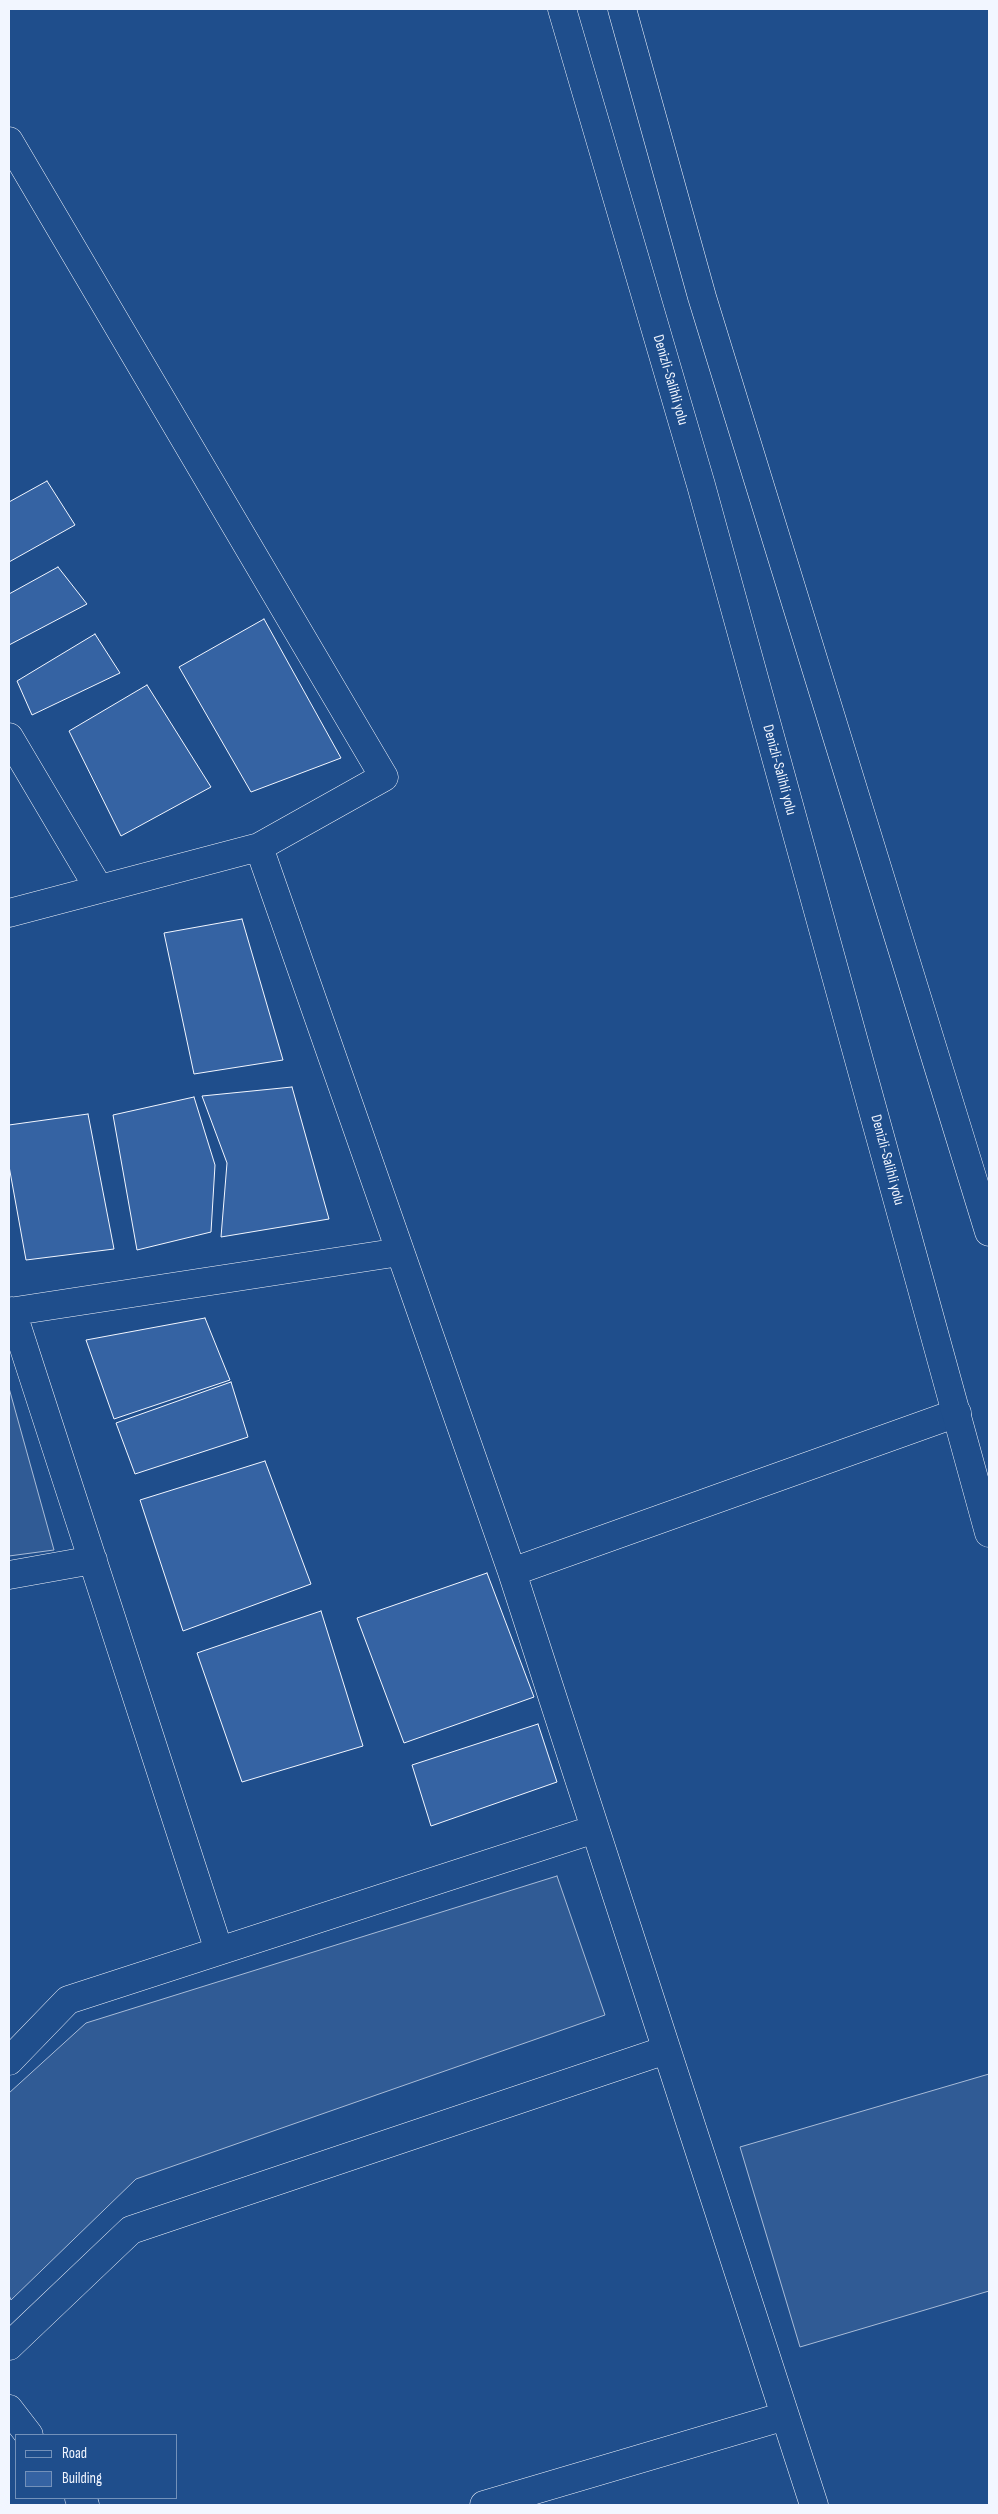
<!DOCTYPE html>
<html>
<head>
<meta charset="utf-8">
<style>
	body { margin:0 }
	#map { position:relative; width:998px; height:2514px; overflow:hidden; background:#1f4e8c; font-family:"Sofia Sans Condensed",sans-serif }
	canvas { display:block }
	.frame { position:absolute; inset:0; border:10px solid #f2f6ff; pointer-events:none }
	.legend { position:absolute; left:15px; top:2434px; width:162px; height:65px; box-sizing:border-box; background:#1f4e8c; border:1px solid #7391ba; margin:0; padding:6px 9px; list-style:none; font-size:15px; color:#f2f6ff }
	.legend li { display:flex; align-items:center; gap:10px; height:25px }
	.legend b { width:25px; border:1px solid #7391ba }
</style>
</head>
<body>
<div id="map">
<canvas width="998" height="2514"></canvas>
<div class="frame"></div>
<ul class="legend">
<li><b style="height:6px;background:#1f4e8c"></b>Road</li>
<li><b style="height:14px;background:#3563a3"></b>Building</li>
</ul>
</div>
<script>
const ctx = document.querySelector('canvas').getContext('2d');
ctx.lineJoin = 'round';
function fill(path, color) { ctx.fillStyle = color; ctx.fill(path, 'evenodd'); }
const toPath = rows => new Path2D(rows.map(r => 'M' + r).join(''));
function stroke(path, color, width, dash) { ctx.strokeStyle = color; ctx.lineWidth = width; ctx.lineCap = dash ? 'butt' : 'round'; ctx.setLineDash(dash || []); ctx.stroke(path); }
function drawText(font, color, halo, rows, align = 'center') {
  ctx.font = font + ' "Sofia Sans Condensed",sans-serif'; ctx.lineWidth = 4; ctx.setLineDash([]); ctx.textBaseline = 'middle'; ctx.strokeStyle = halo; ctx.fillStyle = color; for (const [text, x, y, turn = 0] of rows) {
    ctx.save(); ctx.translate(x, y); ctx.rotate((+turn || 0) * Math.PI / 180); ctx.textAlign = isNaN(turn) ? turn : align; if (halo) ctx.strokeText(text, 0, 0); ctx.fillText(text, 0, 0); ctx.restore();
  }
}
const built = toPath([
	[9,1388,54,1550,9,1556,9,1388],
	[557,1876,605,2015,136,2179,11,2300,9,2295,9,2093,86,2023,557,1876],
	[989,2074,989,2291,800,2347,740,2147,989,2074]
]);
const building = toPath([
	[47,481,75,525,9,562,9,502,47,481],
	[58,567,87,604,9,645,9,594,58,567],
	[264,619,341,758,251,792,179,667,264,619],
	[95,634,120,673,32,715,17,681,95,634],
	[147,685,211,787,121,836,69,731,147,685],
	[242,919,283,1060,194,1074,164,933,242,919],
	[292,1087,329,1219,221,1237,227,1163,202,1096,292,1087],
	[194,1097,215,1165,211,1232,137,1250,113,1115,194,1097],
	[88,1114,114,1249,26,1260,9,1166,9,1125,88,1114],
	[205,1318,230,1380,114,1419,86,1340,205,1318],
	[231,1382,248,1437,135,1474,116,1423,231,1382],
	[265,1461,311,1584,183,1631,140,1500,265,1461],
	[487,1573,534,1697,404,1743,357,1618,487,1573],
	[321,1611,363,1746,242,1782,197,1653,321,1611],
	[538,1724,557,1782,431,1826,412,1765,538,1724]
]);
const street = toPath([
	[9,141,384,777,259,847],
	[9,737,99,889],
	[9,913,259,847,512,1572,814,2505],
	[12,1311,219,1951],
	[9,1312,400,1252],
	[512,1572,957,1413],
	[9,1575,93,1560],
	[9,2061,68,2000,595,1829],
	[9,2346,131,2230,666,2050],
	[9,2409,29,2435],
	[79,2498,85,2505],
	[484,2505,785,2416]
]);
const highway = toPath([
	[562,9,701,485,989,1533],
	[622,9,702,297,989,1232]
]);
const streetNames = [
	["Denizli-Salihli yolu",670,380,74],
	["Denizli-Salihli yolu",779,770,75],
	["Denizli-Salihli yolu",887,1160,75]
];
fill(built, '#305b95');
stroke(built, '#a8bbd7', 1);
fill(building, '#3563a3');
stroke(building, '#f2f6ff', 1);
stroke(street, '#f2f6ff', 29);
stroke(highway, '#f2f6ff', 29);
stroke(street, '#1f4e8c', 28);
stroke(highway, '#1f4e8c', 28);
drawText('15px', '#f2f6ff', '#1f4e8c', streetNames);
</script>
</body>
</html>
